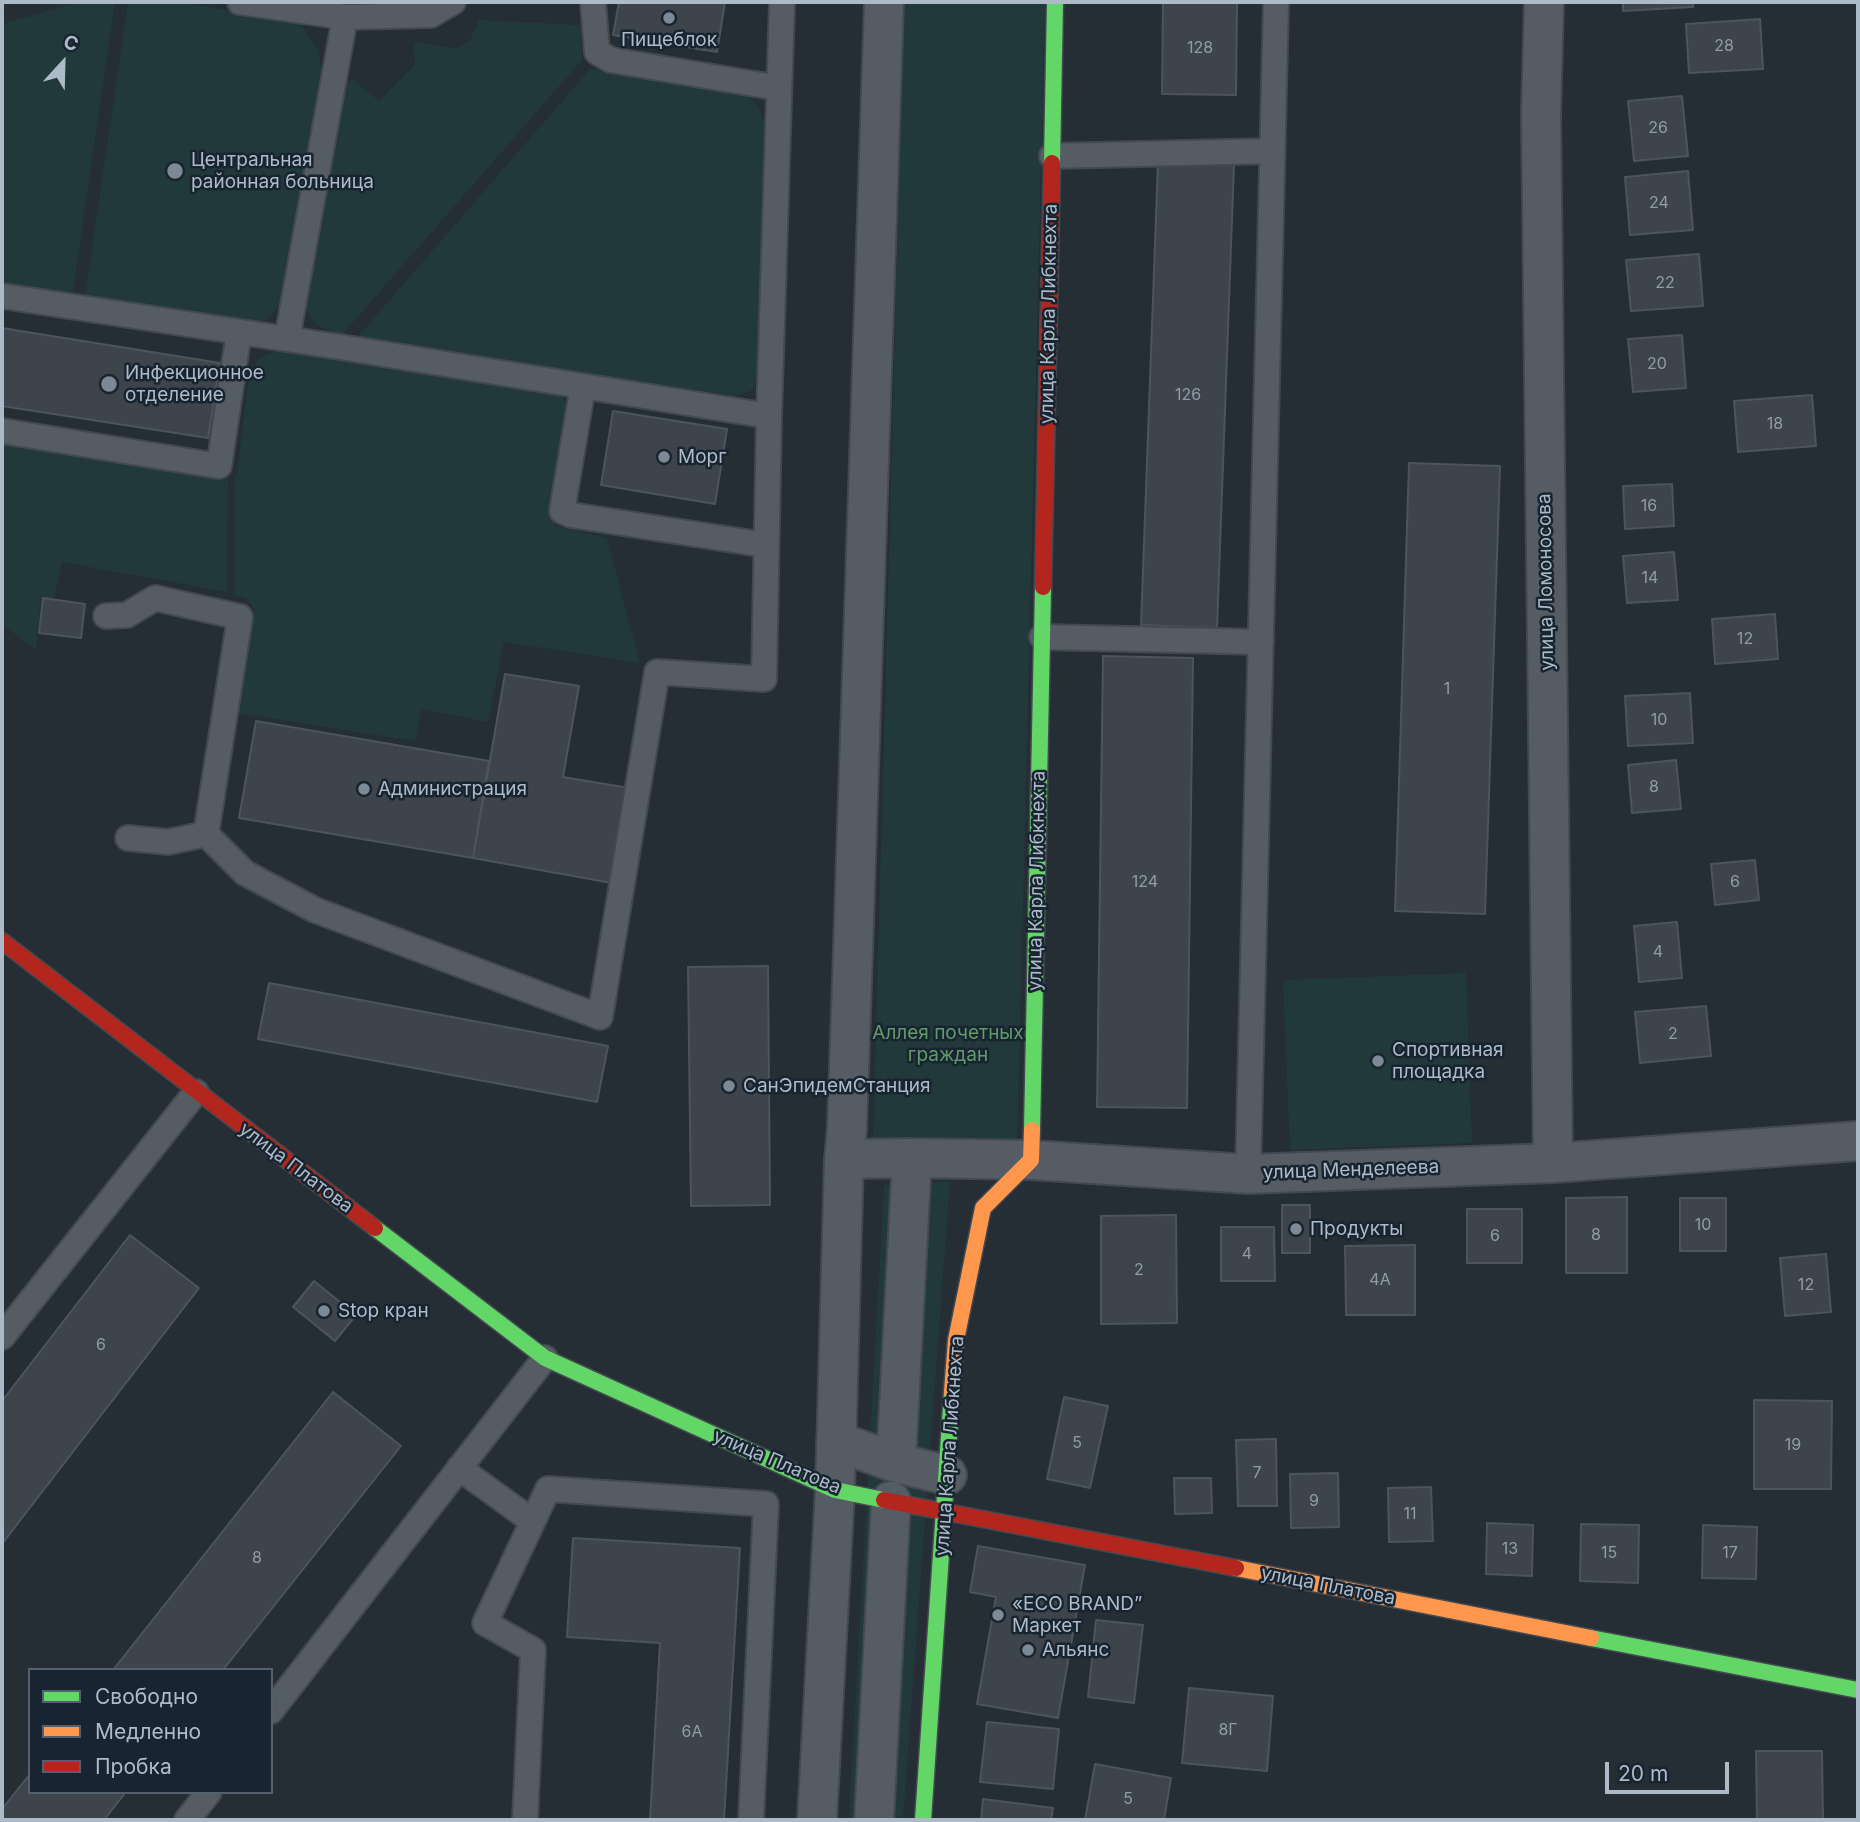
<!DOCTYPE html>
<html>
<head>
<meta charset="utf-8">
<style>
	body { margin:0 }
	#map { position:relative; width:1860px; height:1822px; overflow:hidden; background:#252d35; font-family:Inter,sans-serif }
	canvas { display:block }
	.frame { position:absolute; inset:0; border:4px solid #adbac8; pointer-events:none }
	.legend { position:absolute; left:28px; top:1668px; width:245px; height:126px; box-sizing:border-box; background:#182430; border:2px solid #54606d; margin:0; padding:9px 12px; list-style:none; font-size:21px; color:#adbac8 }
	.legend li { display:flex; align-items:center; gap:14px; height:35px }
	.legend b { width:35px; border:2px solid #54606d }
	.north { position:absolute; left:28px; top:28px; width:70px; height:70px; -webkit-text-stroke:5px #182430; paint-order:stroke; rotate:22deg; font-size:19px; font-weight:700; line-height:28px; text-align:center; color:#adbac8 }
	.north::after { content:''; display:block; margin:auto; width:24px; height:32px; background:#adbac8; clip-path:polygon(50% 0,100% 100%,50% 72%,0 100%) }
	.scale { position:absolute; left:1605px; top:1762px; width:124px; height:32px; box-sizing:border-box; border:4px solid #adbac8; border-top:0; padding-left:9px; font-size:21px; line-height:24px; white-space:nowrap; color:#adbac8; -webkit-text-stroke:5px #182430; paint-order:stroke }
</style>
</head>
<body>
<div id="map">
<canvas width="1860" height="1822"></canvas>
<div class="frame"></div>
<ul class="legend">
<li><b style="height:9px;background:#63d668"></b>Свободно</li>
<li><b style="height:9px;background:#ff974d"></b>Медленно</li>
<li><b style="height:9px;background:#b3261e"></b>Пробка</li>
</ul>
<div class="north">С</div>
<div class="scale">20 m</div>
</div>
<script>
const ctx = document.querySelector('canvas').getContext('2d');
ctx.lineJoin = 'round';
function fill(path, color) { ctx.fillStyle = color; ctx.fill(path, 'evenodd'); }
const toPath = rows => new Path2D(rows.map(r => 'M' + r).join(''));
function stroke(path, color, width, dash) { ctx.strokeStyle = color; ctx.lineWidth = width; ctx.lineCap = dash ? 'butt' : 'round'; ctx.setLineDash(dash || []); ctx.stroke(path); }
function drawText(font, color, halo, rows, align = 'center') {
  ctx.font = font + ' Inter,sans-serif'; ctx.lineWidth = 5; ctx.setLineDash([]); ctx.textBaseline = 'middle'; ctx.strokeStyle = halo; ctx.fillStyle = color; for (const [text, x, y, turn = 0] of rows) {
    ctx.save(); ctx.translate(x, y); ctx.rotate((+turn || 0) * Math.PI / 180); ctx.textAlign = isNaN(turn) ? turn : align; if (halo) ctx.strokeText(text, 0, 0); ctx.fillText(text, 0, 0); ctx.restore();
  }
}
const green = toPath([
	[79,2,115,2,72,297,2,286,2,24],
	[128,2,181,2,300,23,319,51,322,73,281,301,269,318,254,325,85,297],
	[904,2,1045,2,1017,1149,873,1139],
	[479,20,580,25,582,60,341,336,317,325,309,316,305,299,341,93,345,85,352,79,379,101,415,65,413,42,456,48,470,40],
	[590,69,748,96,757,105,764,119,761,374,752,390,737,396,355,340],
	[276,351,553,391,562,397,572,410,554,526,607,538,640,663,504,642,488,722,422,709,415,741,236,713,255,610,246,598,234,595,235,477,237,473,249,374,259,358],
	[2,444,228,477,227,592,62,562,54,599,41,598,36,649,2,625],
	[1466,973,1472,1143,1290,1150,1283,980],
	[950,1181,903,1820,849,1820,884,1185]
]);
const building = toPath([
	[619,2,725,2,717,52,613,35,619,2],
	[1163,2,1237,2,1236,95,1162,94,1163,2],
	[1623,2,1693,2,1693,7,1623,11,1623,2],
	[1760,19,1763,69,1689,73,1686,24,1760,19],
	[1682,96,1688,156,1634,161,1628,101,1682,96],
	[1158,162,1234,165,1217,628,1141,625,1158,162],
	[1688,171,1693,230,1630,235,1625,177,1688,171],
	[1699,254,1703,306,1631,311,1626,260,1699,254],
	[2,328,220,363,208,438,2,406,2,328],
	[1682,335,1686,388,1633,392,1628,339,1682,335],
	[1812,395,1816,446,1738,452,1734,401,1812,395],
	[613,411,727,429,715,504,601,485,613,411],
	[1409,463,1500,466,1485,914,1395,911,1409,463],
	[1672,484,1674,526,1625,529,1623,486,1672,484],
	[1674,552,1678,600,1627,603,1623,556,1674,552],
	[43,598,85,604,81,638,39,633,43,598],
	[1775,614,1778,659,1715,664,1712,619,1775,614],
	[1103,656,1193,658,1187,1108,1097,1107,1103,656],
	[505,674,579,686,563,777,629,788,612,883,473,858,505,674],
	[1690,693,1693,743,1628,746,1625,696,1690,693],
	[256,721,489,761,473,858,239,818,256,721],
	[1676,760,1681,809,1632,813,1628,765,1676,760],
	[1755,860,1759,900,1715,905,1711,864,1755,860],
	[1677,922,1682,978,1639,982,1634,926,1677,922],
	[768,966,770,1205,691,1206,688,967,768,966],
	[269,983,608,1046,597,1102,258,1039,269,983],
	[1706,1006,1711,1056,1640,1063,1635,1012,1706,1006],
	[1627,1197,1627,1273,1566,1273,1566,1198,1627,1197],
	[1680,1198,1726,1198,1726,1251,1680,1251,1680,1198],
	[1282,1205,1310,1205,1310,1253,1282,1253,1282,1205],
	[1467,1209,1522,1209,1522,1263,1467,1263,1467,1209],
	[1176,1215,1177,1323,1101,1324,1101,1216,1176,1215],
	[1221,1227,1274,1227,1275,1281,1221,1281,1221,1227],
	[130,1235,199,1288,2,1544,2,1401,130,1235],
	[1415,1245,1415,1315,1346,1315,1345,1246,1415,1245],
	[1826,1254,1831,1312,1785,1316,1780,1258,1826,1254],
	[314,1281,356,1315,335,1341,293,1307,314,1281],
	[333,1392,401,1446,223,1670,113,1670,333,1392],
	[1064,1397,1108,1406,1090,1488,1047,1479,1064,1397],
	[1754,1400,1832,1401,1831,1489,1754,1489,1754,1400],
	[1276,1439,1277,1506,1238,1506,1236,1440,1276,1439],
	[1338,1473,1339,1527,1291,1528,1290,1474,1338,1473],
	[1174,1478,1211,1478,1212,1513,1175,1514,1174,1478],
	[1431,1487,1433,1541,1389,1542,1388,1488,1431,1487],
	[1487,1523,1533,1525,1532,1576,1486,1574,1487,1523],
	[1581,1524,1639,1525,1638,1583,1580,1581,1581,1524],
	[1703,1525,1757,1527,1756,1579,1702,1578,1703,1525],
	[573,1538,740,1548,724,1820,650,1820,660,1643,567,1637,573,1538],
	[978,1546,1085,1565,1058,1718,977,1704,996,1597,970,1592,978,1546],
	[1096,1620,1143,1625,1134,1703,1088,1697,1096,1620],
	[1189,1688,1273,1696,1267,1771,1182,1763,1189,1688],
	[987,1722,1059,1729,1053,1789,980,1782,987,1722],
	[1756,1751,1822,1751,1823,1820,1757,1820,1756,1751],
	[1095,1764,1171,1778,1164,1820,1085,1820,1095,1764],
	[30,1774,30,1792,126,1792,104,1820,2,1820,2,1809,30,1774],
	[983,1799,1053,1808,1051,1820,981,1820,983,1799]
]);
const lane = toPath([
	[240,2,345,17],
	[593,2,597,52,611,60,779,88],
	[1052,156,1272,151],
	[2,296,340,347,769,416],
	[287,339,345,17,431,15,453,2],
	[583,386,562,511,571,515,766,545],
	[2,431,219,466,239,332],
	[106,616,127,615,155,598,240,617,206,834,245,873,315,910,600,1017,657,672,764,679,769,416,782,2],
	[1042,637,1261,642],
	[128,838,168,842,206,834],
	[1248,1174,1276,2],
	[2,1337,196,1092],
	[459,1468,532,1521],
	[271,1711,545,1358],
	[187,1820,209,1792],
	[525,1820,533,1650,485,1623,548,1489,766,1504,751,1820]
]);
const street = toPath([
	[1544,2,1541,114,1553,1163],
	[844,1159,912,1158,1031,1160,1248,1174,1553,1163,1858,1141],
	[836,1441,896,1463,947,1475],
	[896,1463,912,1158],
	[817,1820,835,1490,844,1159,847,1128,851,1011,884,2],
	[874,1820,891,1501]
]);
const fast = toPath([
	[1052,163,1055,2],
	[1032,1130,1043,587],
	[375,1228,545,1358,835,1490,884,1500],
	[1591,1638,1858,1690],
	[923,1820,952,1392]
]);
const slow = toPath([
	[952,1392,956,1340,983,1208,1031,1160,1032,1130],
	[1236,1568,1591,1638]
]);
const jam = toPath([
	[1043,587,1052,163],
	[2,941,375,1228],
	[884,1500,1236,1568]
]);
const markers = [
	[669,18,7,"#7d8995"],
	[175,171,9,"#7d8995"],
	[109,384,9,"#7d8995"],
	[664,457,7,"#7d8995"],
	[364,789,7,"#7d8995"],
	[1378,1061,7,"#7d8995"],
	[729,1086,7,"#7d8995"],
	[1296,1229,7,"#7d8995"],
	[324,1311,7,"#7d8995"],
	[998,1615,7,"#7d8995"],
	[1028,1650,7,"#7d8995"]
];
const numberNames = [
	["28",1724,46],
	["128",1200,48],
	["26",1658,128],
	["24",1659,203],
	["22",1665,283],
	["20",1657,364],
	["126",1188,395],
	["18",1775,424],
	["16",1649,506],
	["14",1650,578],
	["12",1745,639],
	["1",1447,689],
	["10",1659,720],
	["8",1654,787],
	["124",1145,882],
	["6",1735,882],
	["4",1658,952],
	["2",1673,1034],
	["10",1703,1225],
	["8",1596,1235],
	["6",1495,1236],
	["4",1247,1254],
	["2",1139,1270],
	["4А",1380,1280],
	["12",1806,1285],
	["6",101,1345],
	["5",1077,1443],
	["19",1793,1445],
	["7",1257,1473],
	["9",1314,1501],
	["11",1410,1514],
	["13",1510,1549],
	["15",1609,1553],
	["17",1730,1553],
	["8",257,1558],
	["8Г",1228,1730],
	["6А",692,1732],
	["5",1128,1799]
];
const poiNames = [
	["Пищеблок",669,40,"center"],
	["Центральная",191,160],
	["районная больница",191,182],
	["Инфекционное",125,373],
	["отделение",125,395],
	["Морг",678,457],
	["Администрация",378,789],
	["Спортивная",1392,1050],
	["площадка",1392,1072],
	["СанЭпидемСтанция",743,1086],
	["Продукты",1310,1229],
	["Stop кран",338,1311],
	["«ECO BRAND”",1012,1604],
	["Маркет",1012,1626],
	["Альянс",1042,1650]
];
const streetNames = [
	["улица Карла Либкнехта",1049,314,-89],
	["улица Ломоносова",1546,582,-91],
	["улица Карла Либкнехта",1037,881,-89],
	["улица Платова",296,1168,37],
	["улица Менделеева",1351,1170,-2],
	["улица Карла Либкнехта",950,1446,-86],
	["улица Платова",777,1462,23],
	["улица Платова",1328,1586,11]
];
const parkNames = [
	["Аллея почетных",948,1033],
	["граждан",948,1055]
];
fill(green, '#22393b');
fill(building, '#3d444b');
stroke(building, '#4c545d', 2);
stroke(lane, '#43494f', 28);
stroke(street, '#43494f', 42);
stroke(fast, '#43494f', 19);
stroke(slow, '#43494f', 19);
stroke(jam, '#43494f', 19);
stroke(lane, '#555c63', 24);
stroke(street, '#555c63', 38);
stroke(fast, '#63d668', 16);
stroke(slow, '#ff974d', 16);
stroke(jam, '#b3261e', 16);
for (const [x, y, r, color] of markers) { const dot = new Path2D(); dot.arc(x, y, r, 0, 2 * Math.PI); ctx.fillStyle = color; ctx.fill(dot); stroke(dot, '#182430', 2.5); }
drawText('16px', '#919ca9', null, numberNames);
drawText('19px', '#adbac8', '#182430', poiNames, 'left');
drawText('19px', '#adbac8', '#182430', streetNames);
drawText('19px', '#629b6b', '#182430', parkNames);
</script>
</body>
</html>
